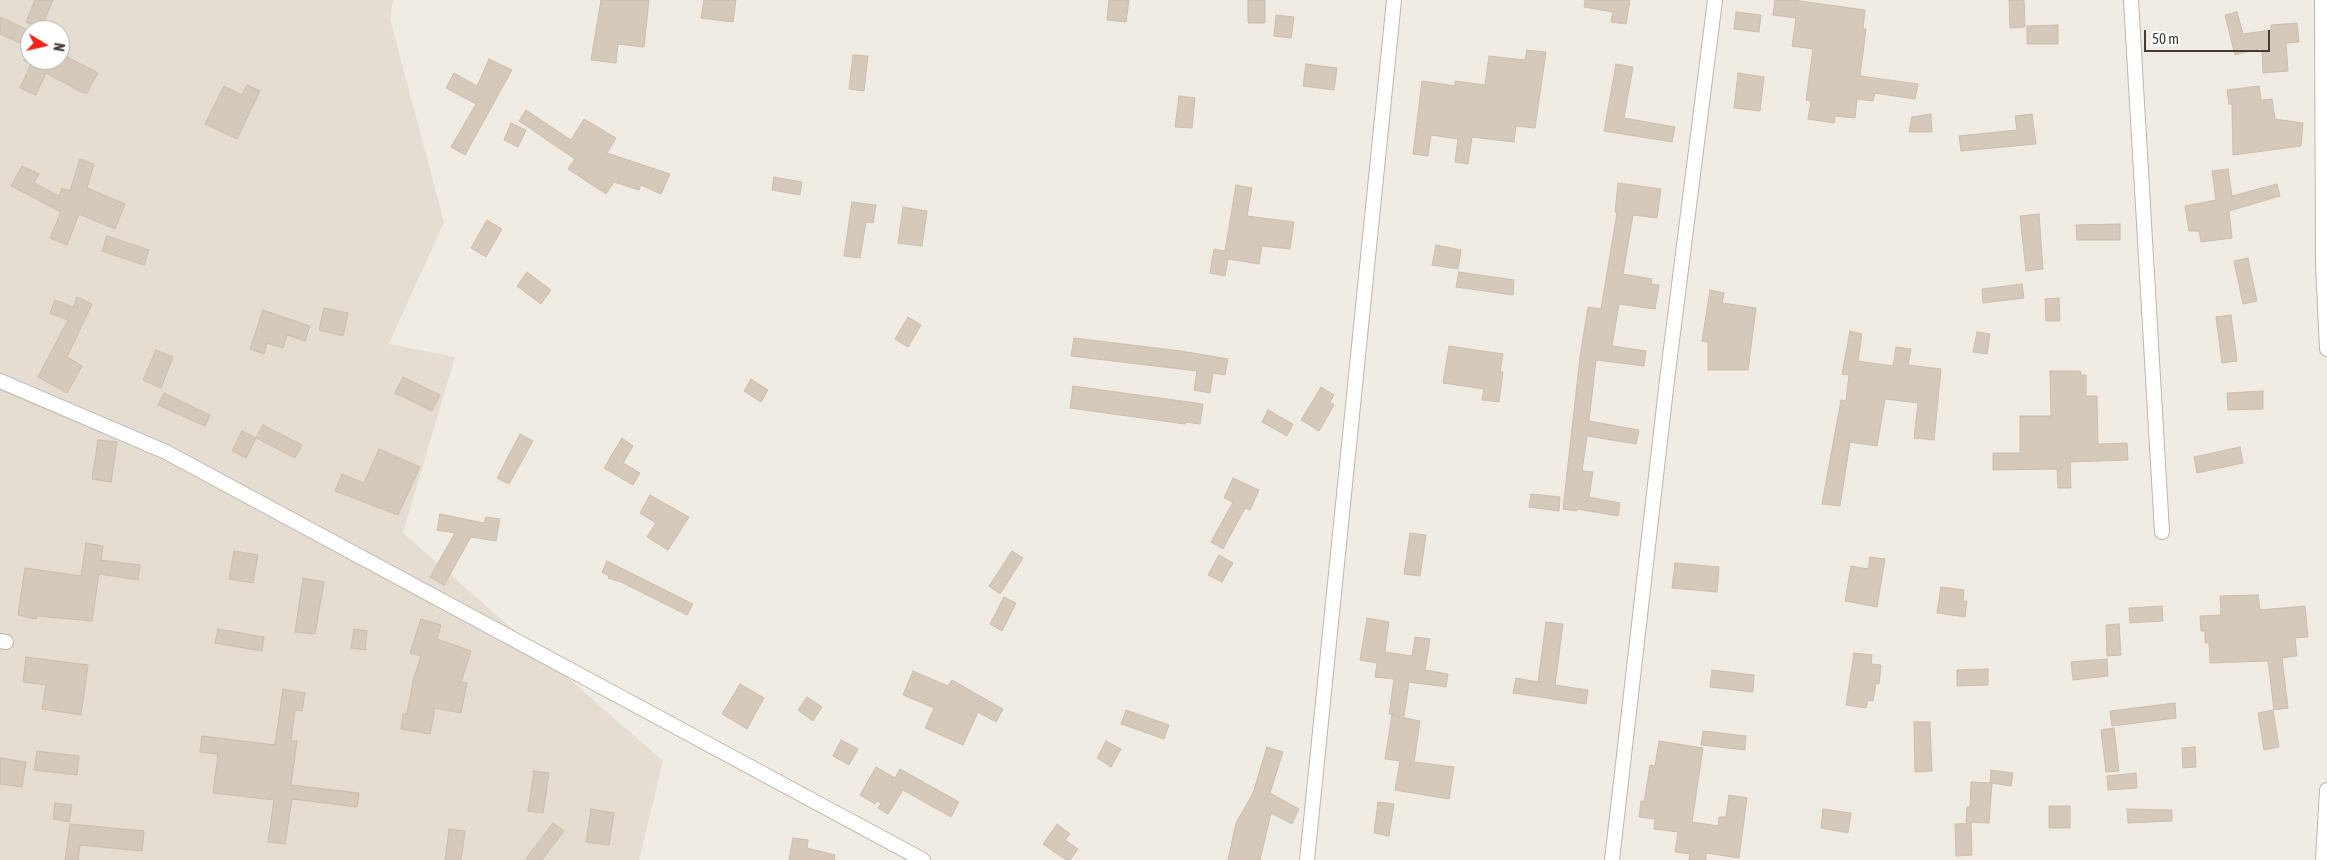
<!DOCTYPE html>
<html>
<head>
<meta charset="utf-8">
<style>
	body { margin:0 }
	#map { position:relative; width:2327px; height:860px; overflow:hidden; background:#f1ece3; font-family:"Asap Condensed",sans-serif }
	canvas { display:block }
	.north { position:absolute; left:20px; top:20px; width:50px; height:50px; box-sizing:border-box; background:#fff; border:1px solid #b4b1ae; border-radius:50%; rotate:99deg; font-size:14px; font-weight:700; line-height:20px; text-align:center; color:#433b34 }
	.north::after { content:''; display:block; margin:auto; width:18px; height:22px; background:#f52217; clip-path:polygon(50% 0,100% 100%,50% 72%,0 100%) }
	.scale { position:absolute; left:2144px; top:30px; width:126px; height:22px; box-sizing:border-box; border:2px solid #433b34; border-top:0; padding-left:6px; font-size:15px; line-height:18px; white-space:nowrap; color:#433b34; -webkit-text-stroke:4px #fff; paint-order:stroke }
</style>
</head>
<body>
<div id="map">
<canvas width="2327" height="860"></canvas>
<div class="north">N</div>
<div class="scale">50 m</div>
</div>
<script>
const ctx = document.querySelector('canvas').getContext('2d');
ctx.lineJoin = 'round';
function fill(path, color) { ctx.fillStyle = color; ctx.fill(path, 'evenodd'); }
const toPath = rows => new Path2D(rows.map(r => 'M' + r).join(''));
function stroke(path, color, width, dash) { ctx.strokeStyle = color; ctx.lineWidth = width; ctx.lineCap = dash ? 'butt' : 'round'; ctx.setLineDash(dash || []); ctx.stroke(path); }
const residential = toPath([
	[0,0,393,0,390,19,444,222,389,344,455,357,403,533,663,761,639,860,0,860],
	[30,30,60,30,60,60,30,60]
]);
const building = toPath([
	[35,0,53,0,41,28,26,22,35,0],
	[601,0,649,0,644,47,618,44,616,63,591,60,601,0],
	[704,0,736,0,733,22,701,18,704,0],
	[1109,0,1129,0,1126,22,1107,20,1109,0],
	[1248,0,1265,0,1265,23,1248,23,1248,0],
	[1585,0,1630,0,1626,24,1611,22,1613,12,1584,7,1585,0],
	[1775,0,1793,0,1865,10,1863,29,1866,29,1860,76,1918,84,1915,99,1875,93,1873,101,1857,99,1855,118,1835,116,1834,123,1808,119,1811,101,1806,100,1813,49,1792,46,1796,18,1773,15,1775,0],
	[2009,0,2024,0,2025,27,2010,28,2009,0],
	[1736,12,1761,15,1759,32,1734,29,1736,12],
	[2237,12,2243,34,2271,30,2271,25,2297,23,2299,42,2286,43,2288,71,2263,73,2262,48,2235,55,2225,15,2237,12],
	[1276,15,1294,17,1291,38,1274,36,1276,15],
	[0,17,30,31,30,48,0,34,0,17],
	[2058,25,2058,44,2027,44,2027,26,2058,25],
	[1527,50,1546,52,1535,128,1516,126,1514,142,1472,137,1468,164,1455,162,1458,139,1431,135,1428,156,1413,154,1422,81,1455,86,1455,81,1485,85,1489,56,1525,60,1527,50],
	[60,53,98,73,87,93,83,93,46,73,36,95,20,88,31,64,23,60,60,60,60,53],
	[853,55,868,56,864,91,849,89,853,55],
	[489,59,512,70,465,155,451,147,476,104,446,88,454,73,477,86,489,59],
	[1306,64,1337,68,1334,90,1303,86,1306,64],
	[1616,64,1633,67,1624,118,1675,127,1672,142,1604,131,1616,64],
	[1738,73,1764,77,1760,111,1734,108,1738,73],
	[247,85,260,91,237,139,205,124,224,86,242,95,247,85],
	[2259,86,2261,100,2272,99,2275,119,2303,123,2301,146,2233,155,2232,104,2229,104,2227,90,2259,86],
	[1179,96,1195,98,1192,128,1175,127,1179,96],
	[526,110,571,140,584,119,616,138,607,153,670,174,661,194,641,185,639,190,614,182,606,194,568,169,575,159,519,121,526,110],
	[1931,114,1932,132,1909,132,1912,117,1931,114],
	[2032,114,2036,144,1961,151,1959,136,2017,130,2015,116,2032,114],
	[511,123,526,130,518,147,504,140,511,123],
	[80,159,94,164,87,188,125,204,115,229,79,214,67,245,50,238,61,212,11,186,22,166,39,174,34,183,59,196,62,188,70,191,80,159],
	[2228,169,2232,196,2277,184,2280,196,2229,211,2232,238,2201,242,2199,231,2189,231,2185,206,2216,200,2212,171,2228,169],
	[774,177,802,182,800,195,772,190,774,177],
	[1618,183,1661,189,1657,218,1633,215,1623,274,1652,279,1651,284,1659,285,1655,309,1619,304,1612,346,1646,351,1644,366,1596,360,1589,421,1639,430,1636,444,1587,436,1582,471,1593,472,1589,497,1620,503,1618,516,1577,509,1577,511,1563,509,1580,357,1588,307,1601,309,1617,213,1615,212,1618,183],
	[1236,185,1252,188,1247,216,1294,222,1290,249,1262,246,1259,264,1228,259,1225,276,1210,273,1214,249,1225,251,1236,185],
	[852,202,876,205,873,223,866,222,860,258,844,256,852,202],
	[903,207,927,211,922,246,898,243,903,207],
	[2039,214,2043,269,2026,271,2020,216,2039,214],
	[487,220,502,229,486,257,471,248,487,220],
	[2120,224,2120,240,2077,240,2076,225,2120,224],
	[107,236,149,250,144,265,102,251,107,236],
	[1436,245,1461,250,1458,269,1432,265,1436,245],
	[2248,258,2257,301,2243,304,2234,261,2248,258],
	[527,272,551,290,541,304,517,286,527,272],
	[1459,272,1514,280,1513,295,1456,287,1459,272],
	[2022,284,2024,298,1983,303,1982,289,2022,284],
	[1710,290,1724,293,1722,303,1756,308,1748,370,1708,370,1708,342,1702,341,1710,290],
	[77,297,92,304,67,357,82,366,67,393,38,377,68,320,50,313,55,300,73,307,77,297],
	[2059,298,2060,321,2046,321,2045,299,2059,298],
	[324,308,348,313,343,336,319,330,324,308],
	[263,310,310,326,305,341,287,335,283,348,267,343,264,354,250,349,263,310],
	[2231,315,2237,361,2222,363,2216,317,2231,315],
	[908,317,921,325,908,347,895,339,908,317],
	[1850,331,1862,334,1858,361,1893,366,1896,347,1911,349,1908,365,1941,369,1934,440,1914,438,1918,403,1885,399,1877,446,1850,442,1840,506,1822,504,1841,400,1846,401,1849,375,1842,374,1850,331],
	[1977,332,1990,334,1987,354,1973,352,1977,332],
	[1074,338,1181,351,1228,359,1225,375,1213,373,1210,393,1194,390,1197,371,1071,356,1074,338],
	[1449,346,1503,354,1500,372,1503,372,1499,402,1482,400,1484,389,1443,383,1449,346],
	[156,350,173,357,161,388,143,380,156,350],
	[2050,371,2080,371,2081,375,2086,375,2086,396,2097,396,2098,444,2127,443,2128,460,2070,462,2071,488,2058,488,2057,469,1993,470,1993,453,2020,453,2020,416,2051,416,2050,371],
	[403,377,440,395,432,411,395,393,403,377],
	[751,379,768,390,761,402,744,391,751,379],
	[1073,386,1203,404,1200,424,1186,422,1185,424,1070,408,1073,386],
	[1321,387,1334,395,1330,402,1334,405,1319,431,1301,420,1321,387],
	[2263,391,2263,409,2228,410,2227,393,2263,391],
	[164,393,210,415,205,426,158,405,164,393],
	[1268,410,1293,424,1287,436,1262,422,1268,410],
	[263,425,302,445,295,458,256,438,263,425],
	[242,431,256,438,246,458,232,451,242,431],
	[520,434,533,441,509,484,497,478,520,434],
	[622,438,633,446,623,463,640,473,633,485,604,468,622,438],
	[98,440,117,442,111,482,92,479,98,440],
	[2240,447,2243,463,2197,473,2194,457,2240,447],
	[379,449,420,467,398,515,335,491,342,474,364,483,379,449],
	[1233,478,1259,490,1250,510,1245,508,1223,549,1211,542,1233,502,1224,498,1233,478],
	[1531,494,1560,497,1559,511,1529,507,1531,494],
	[650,495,689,517,668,550,647,537,656,523,640,513,650,495],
	[440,514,484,523,486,517,500,519,496,541,471,537,444,585,430,577,455,533,437,530,440,514],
	[1410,533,1426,535,1420,576,1404,574,1410,533],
	[86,543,103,546,101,560,140,565,138,580,99,574,92,621,37,616,36,619,18,615,25,568,81,576,86,543],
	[234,551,258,555,253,583,229,579,234,551],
	[1012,551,1023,558,1000,594,989,586,1012,551],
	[1219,555,1233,563,1222,582,1208,575,1219,555],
	[1870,557,1885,559,1877,607,1845,601,1851,566,1868,569,1870,557],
	[607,561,693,604,687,615,621,582,608,578,609,576,602,572,607,561],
	[1675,563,1719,567,1717,592,1672,588,1675,563],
	[303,578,324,582,315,634,295,632,303,578],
	[1941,587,1964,590,1963,601,1967,601,1965,617,1937,613,1941,587],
	[2258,595,2260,610,2305,606,2308,637,2295,638,2297,656,2282,658,2288,708,2274,710,2268,661,2210,663,2209,643,2205,643,2205,631,2201,631,2200,616,2221,615,2220,596,2258,595],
	[1004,597,1016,603,1002,631,990,624,1004,597],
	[2162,606,2163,621,2130,623,2129,608,2162,606],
	[1367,618,1389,622,1385,652,1412,656,1415,637,1430,639,1425,670,1448,674,1446,687,1409,682,1404,716,1389,714,1394,679,1375,677,1377,663,1360,660,1367,618],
	[421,619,441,625,437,639,471,651,461,682,467,683,461,713,435,708,430,734,401,729,403,714,407,714,413,681,421,656,410,653,421,619],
	[1546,622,1563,624,1555,685,1588,690,1586,704,1513,693,1516,678,1538,682,1546,622],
	[2119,624,2121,655,2107,656,2106,625,2119,624],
	[218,629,264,637,262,651,215,643,218,629],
	[354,629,367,631,365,650,351,648,354,629],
	[1854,653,1872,655,1871,664,1881,665,1879,684,1876,683,1873,701,1868,700,1866,708,1846,705,1854,653],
	[26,657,88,665,81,715,42,709,46,685,23,682,26,657],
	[2107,659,2108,676,2073,680,2071,662,2107,659],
	[1988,669,1988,685,1957,686,1957,670,1988,669],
	[1712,670,1754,675,1753,692,1710,687,1712,670],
	[913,671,948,686,952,680,1003,709,996,722,978,712,963,745,925,728,934,708,903,695,913,671],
	[740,684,764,698,747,729,722,714,740,684],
	[283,689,305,693,302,711,295,710,291,741,297,741,291,785,359,793,357,807,292,799,285,844,268,842,274,800,213,793,218,754,200,752,202,736,275,745,283,689],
	[807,697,822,707,813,721,798,710,807,697],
	[2175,703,2176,718,2112,726,2110,711,2175,703],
	[1126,710,1169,725,1164,739,1121,724,1126,710],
	[2273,710,2279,747,2264,750,2258,713,2273,710],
	[1392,715,1420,721,1414,762,1454,767,1449,799,1395,790,1400,761,1385,759,1392,715],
	[1914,722,1930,722,1932,771,1915,772,1914,722],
	[2114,728,2119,771,2106,772,2101,730,2114,728],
	[1703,731,1746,736,1745,750,1701,745,1703,731],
	[841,740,858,749,849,765,833,756,841,740],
	[1106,741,1121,749,1111,767,1097,758,1106,741],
	[1659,741,1703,748,1692,822,1718,826,1719,817,1726,817,1729,795,1747,798,1739,858,1706,853,1706,860,1689,860,1690,854,1675,852,1678,832,1654,829,1655,819,1639,817,1641,801,1644,802,1650,765,1655,766,1659,741],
	[1267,747,1283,752,1270,793,1299,809,1292,824,1271,813,1260,860,1228,860,1236,823,1253,793,1267,747],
	[2195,747,2196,767,2183,768,2182,748,2195,747],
	[37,751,79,756,77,775,34,770,37,751],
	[0,758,26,762,22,787,0,784,0,758],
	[876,767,895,778,900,769,959,802,951,817,903,790,888,814,878,808,881,803,877,801,875,804,860,795,876,767],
	[1991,770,2013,773,2011,786,1992,783,1989,823,1966,822,1967,807,1970,807,1971,782,1990,783,1991,770],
	[534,771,549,773,543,813,528,811,534,771],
	[2136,773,2137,788,2108,790,2107,776,2136,773],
	[1378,802,1394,804,1389,836,1374,833,1378,802],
	[55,803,72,805,69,822,53,819,55,803],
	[2049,806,2070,806,2070,828,2049,828,2049,806],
	[591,809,614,813,609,845,586,842,591,809],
	[1823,809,1851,813,1848,833,1821,828,1823,809],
	[2127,809,2172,810,2172,821,2128,823,2127,809],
	[553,823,564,831,542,860,525,860,553,823],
	[1971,823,1972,855,1956,856,1955,824,1971,823],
	[70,824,144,831,142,851,80,845,78,860,65,860,70,824],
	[1057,824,1070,834,1065,840,1078,849,1070,860,1066,860,1043,844,1057,824],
	[449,829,465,831,461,860,445,860,449,829],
	[793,838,808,840,807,848,835,855,834,860,789,860,793,838]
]);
const minor = toPath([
	[2131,0,2162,532],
	[2322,0,2323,265,2327,349],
	[0,381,166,452,923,860],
	[0,641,6,642],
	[1307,860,1394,0],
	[1612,860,1667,380,1715,0],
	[2323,860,2327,790]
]);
fill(residential, '#e5ddd1');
fill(building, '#d5c9bc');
stroke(building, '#cdbdac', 1);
stroke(minor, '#bfb5a9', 16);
stroke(minor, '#fff', 14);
</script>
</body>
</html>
